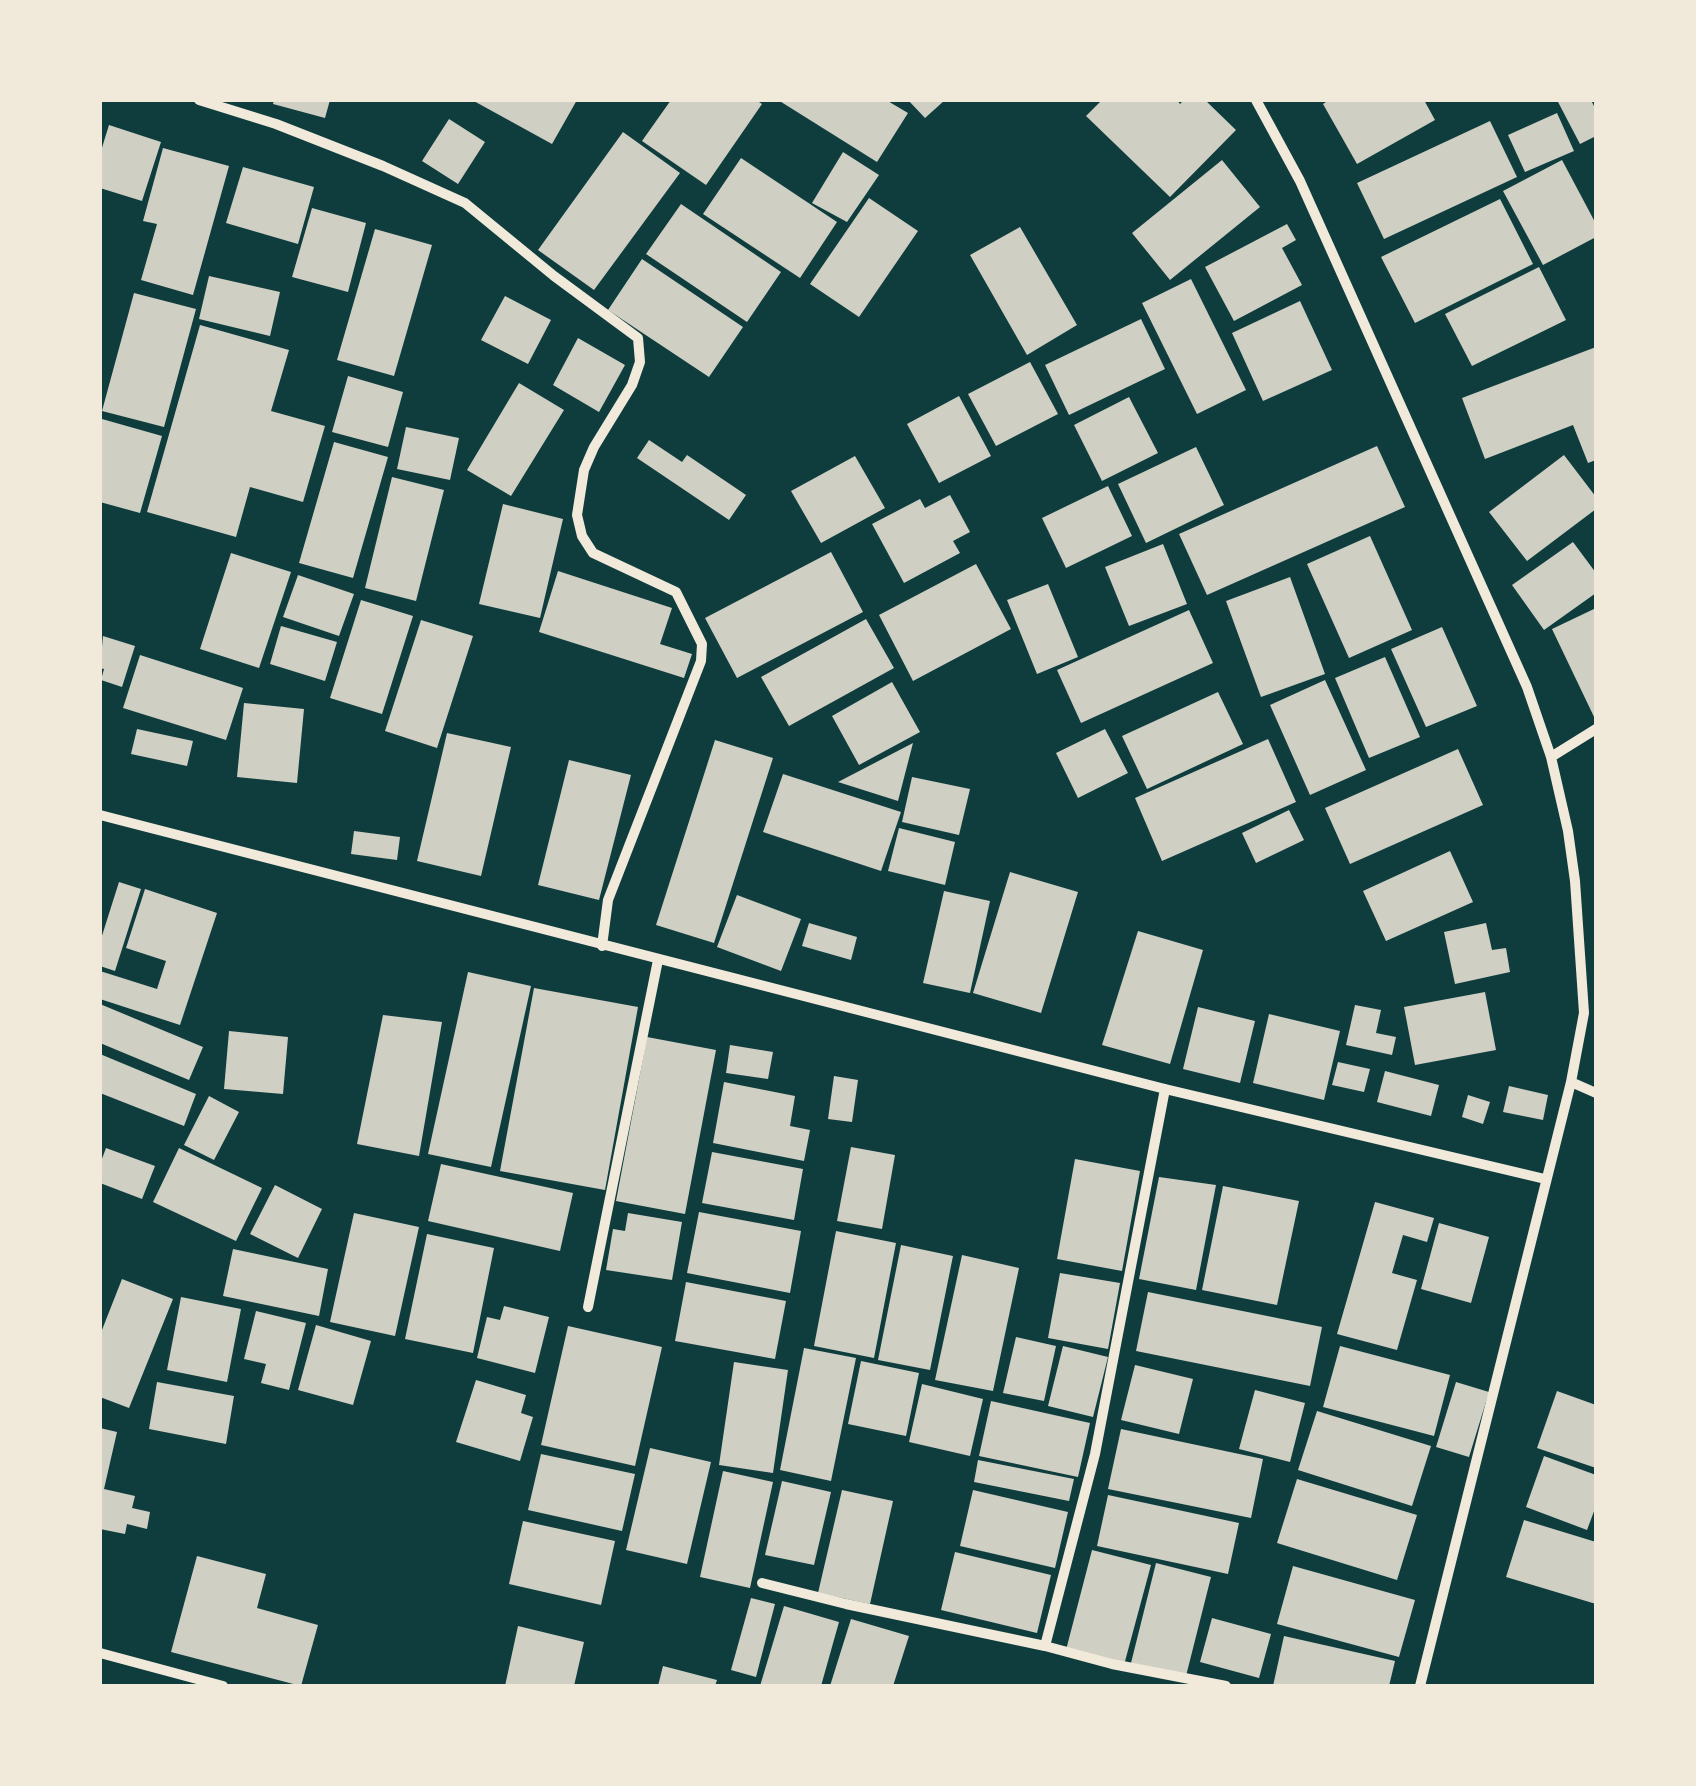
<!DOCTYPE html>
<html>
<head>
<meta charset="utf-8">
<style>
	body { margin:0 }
	#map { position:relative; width:1696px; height:1786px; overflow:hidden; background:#0f3d3e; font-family:Ubuntu,sans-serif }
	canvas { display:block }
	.frame { position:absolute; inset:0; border:102px solid #f1e9da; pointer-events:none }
</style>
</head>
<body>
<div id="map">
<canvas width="1696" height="1786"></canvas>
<div class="frame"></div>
</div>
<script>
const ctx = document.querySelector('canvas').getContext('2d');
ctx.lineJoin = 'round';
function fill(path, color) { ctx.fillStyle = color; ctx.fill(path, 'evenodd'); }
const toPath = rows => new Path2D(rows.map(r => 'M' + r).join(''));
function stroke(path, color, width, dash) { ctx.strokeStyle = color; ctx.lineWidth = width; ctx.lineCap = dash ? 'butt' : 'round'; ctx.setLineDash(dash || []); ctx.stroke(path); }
const building = toPath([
	[274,100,330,100,325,118,273,104],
	[472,100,577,100,552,144],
	[671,100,756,100,762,104,706,185,642,141],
	[778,100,886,100,908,113,877,162],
	[908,100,945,100,925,118],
	[1102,100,1177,100,1180,104,1184,100,1205,100,1236,130,1170,197,1086,116],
	[1329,100,1424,100,1435,120,1357,164,1323,104],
	[1557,100,1591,100,1596,110,1596,136,1580,144],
	[1557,113,1574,151,1525,172,1508,135],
	[449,119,485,142,458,184,422,161],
	[1490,121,1517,177,1384,239,1357,183],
	[109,125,161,142,142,201,100,188,100,154],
	[623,132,680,173,594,290,538,250],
	[163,148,229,166,193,295,141,280,157,224,143,221],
	[843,152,879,175,847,222,812,203],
	[741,158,837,222,800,278,703,214],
	[1222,160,1260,207,1170,280,1132,233],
	[1562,160,1596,224,1596,237,1543,265,1503,191],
	[243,167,314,187,298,244,226,223],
	[869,198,918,231,859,317,810,284],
	[1500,199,1533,264,1415,323,1381,257],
	[681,204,781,272,747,322,646,254],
	[312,208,366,223,348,292,292,277],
	[1287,224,1296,240,1282,248,1302,285,1234,321,1205,267],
	[1020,227,1077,325,1027,355,970,255],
	[375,229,432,245,394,376,337,360],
	[642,259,743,327,709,377,608,310],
	[1539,267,1566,320,1472,366,1445,314],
	[209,276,280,292,270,336,199,319],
	[1191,279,1246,390,1197,414,1142,303],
	[134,293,196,309,164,427,102,411],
	[505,296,551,320,528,364,481,340],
	[1300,301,1332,370,1263,401,1232,333],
	[1141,319,1165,369,1069,415,1045,365],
	[200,325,289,350,271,411,325,426,303,502,250,487,236,537,147,512],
	[578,338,625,365,599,412,553,385],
	[1596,347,1596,460,1588,463,1573,425,1485,459,1462,398],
	[1030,362,1058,414,996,446,968,394],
	[348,376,403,392,388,447,332,432],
	[519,383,564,410,511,496,467,470],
	[959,396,991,456,939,483,907,424],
	[1129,397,1158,453,1102,481,1074,425],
	[102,419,162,436,140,513,100,502],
	[406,427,459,438,450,480,397,469],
	[649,440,682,462,687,455,746,495,729,520,637,458],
	[334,442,388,457,353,578,299,563],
	[1377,446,1405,507,1207,595,1179,534],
	[1196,447,1224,505,1146,543,1118,484],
	[1564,455,1596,497,1596,509,1527,561,1489,512],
	[855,456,885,508,821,543,791,491],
	[392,477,444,490,416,601,365,588],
	[1108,486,1132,536,1066,568,1042,518],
	[950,495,970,532,953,541,960,553,904,583,872,524,920,499,925,508],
	[503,504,563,519,540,618,479,604],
	[1370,536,1412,630,1349,658,1307,564],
	[1573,542,1596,573,1596,593,1544,630,1512,585],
	[1163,544,1187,604,1129,626,1105,567],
	[831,552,863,612,737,678,705,618],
	[231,553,291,572,259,668,200,649],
	[976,564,1011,629,913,681,879,615],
	[558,571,672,608,660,644,692,654,684,678,539,632],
	[298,575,354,594,339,636,283,617],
	[1290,577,1325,674,1261,697,1226,601],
	[1048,584,1078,657,1037,674,1007,600],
	[361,600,413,616,382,714,330,698],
	[1596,608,1596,721,1552,629],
	[1189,610,1213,663,1081,723,1057,670],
	[866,619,894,668,789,726,761,677],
	[421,620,473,636,437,748,385,731],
	[281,626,337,642,325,681,270,664],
	[1442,627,1477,706,1426,727,1391,649],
	[103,636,135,646,122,687,101,680,104,669,100,668],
	[140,655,243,688,226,740,123,708],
	[1385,657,1420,737,1369,758,1335,678],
	[1325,680,1366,770,1310,795,1270,705],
	[892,682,920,732,859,765,832,716],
	[1218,692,1243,744,1147,789,1122,736],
	[244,703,304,709,297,783,237,777],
	[137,729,193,741,187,766,131,754],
	[1105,729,1128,773,1078,798,1056,753],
	[447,733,511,747,481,876,417,861],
	[1268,739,1296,802,1162,861,1135,798],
	[715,740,773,758,714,943,656,925],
	[913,743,898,801,838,782],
	[1458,749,1483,805,1350,864,1325,808],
	[569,760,631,775,599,900,538,885],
	[783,774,901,812,881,871,763,832],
	[912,777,970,789,959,835,902,822],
	[1289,810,1304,840,1256,863,1242,833],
	[899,828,955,842,945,885,888,871],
	[354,831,400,837,397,860,351,854],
	[1450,851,1473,902,1386,941,1363,891],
	[1010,872,1078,892,1041,1013,973,993],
	[119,882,141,889,115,971,100,966,100,942],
	[145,889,217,913,180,1025,100,999,100,971,157,989,166,961,126,948],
	[944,891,990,901,970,993,923,983],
	[737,895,801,919,781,971,717,947],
	[809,923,857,937,851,960,802,946],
	[1486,923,1492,950,1506,948,1510,972,1455,984,1444,932],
	[1138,931,1203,950,1170,1064,1102,1045],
	[468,972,531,986,491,1167,428,1154],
	[534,988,638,1007,605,1190,500,1171],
	[1485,992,1496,1050,1415,1065,1404,1007],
	[100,1004,203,1047,189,1080,100,1043],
	[1355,1005,1381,1010,1376,1033,1396,1037,1392,1055,1346,1045],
	[1198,1007,1255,1021,1240,1083,1183,1069],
	[1269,1014,1340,1031,1324,1100,1253,1083],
	[383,1015,442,1022,419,1156,357,1144],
	[229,1031,288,1037,283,1094,224,1089],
	[647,1037,716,1050,685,1214,616,1201],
	[730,1045,773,1052,768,1079,726,1073],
	[100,1054,196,1094,184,1126,100,1093],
	[1338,1062,1370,1069,1364,1092,1332,1085],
	[1385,1071,1439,1085,1431,1116,1377,1102],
	[834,1076,858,1080,852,1122,828,1119],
	[724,1082,795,1096,790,1126,810,1130,804,1161,713,1143],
	[1509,1086,1548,1095,1543,1120,1503,1112],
	[1468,1095,1490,1102,1483,1124,1462,1117],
	[209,1096,239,1112,214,1160,184,1145],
	[851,1147,895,1155,882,1229,837,1221],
	[106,1148,155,1166,142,1199,100,1183,100,1164],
	[179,1148,262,1188,236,1241,153,1202],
	[712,1152,803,1169,794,1220,702,1203],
	[1075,1159,1140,1171,1122,1271,1057,1259],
	[441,1164,573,1193,560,1251,428,1221],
	[1159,1177,1216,1185,1196,1290,1139,1279],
	[275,1185,322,1209,298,1258,250,1234],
	[1223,1186,1299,1201,1277,1305,1202,1290],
	[1375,1202,1434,1218,1427,1242,1403,1235,1392,1273,1417,1280,1397,1350,1337,1334],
	[699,1212,801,1231,790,1293,687,1273],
	[354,1213,419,1227,395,1336,330,1322],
	[628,1213,682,1222,672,1280,606,1270,613,1229,625,1231],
	[1439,1223,1489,1237,1471,1303,1421,1289],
	[836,1231,896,1243,874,1358,814,1346],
	[427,1234,494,1248,473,1353,405,1339],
	[901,1245,953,1256,930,1370,878,1360],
	[233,1249,328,1269,319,1316,223,1296],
	[962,1255,1019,1268,993,1391,935,1380],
	[1060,1273,1120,1283,1108,1349,1048,1338],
	[122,1279,173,1299,129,1408,100,1397,100,1335],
	[686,1282,786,1301,775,1359,675,1341],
	[1148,1292,1322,1327,1310,1386,1136,1351],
	[181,1297,241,1309,227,1382,167,1370],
	[504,1306,549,1317,535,1373,477,1358,487,1317,500,1320],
	[256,1311,306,1323,289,1390,261,1383,266,1364,244,1359],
	[316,1325,371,1341,353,1405,298,1390],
	[568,1326,662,1347,635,1466,541,1445],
	[1016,1337,1056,1346,1044,1401,1003,1393],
	[1063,1346,1108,1357,1093,1417,1048,1406],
	[1340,1346,1450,1375,1434,1436,1323,1407],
	[804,1348,856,1358,831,1481,780,1470],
	[861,1361,919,1373,906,1436,848,1424],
	[734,1362,788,1370,773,1473,719,1465],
	[1135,1365,1193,1379,1179,1434,1121,1420],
	[476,1380,526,1395,521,1413,533,1417,520,1461,456,1442],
	[157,1382,234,1396,226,1444,149,1429],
	[1456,1382,1489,1392,1469,1457,1436,1447],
	[922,1384,983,1399,970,1456,909,1442],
	[1255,1390,1305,1403,1290,1462,1239,1449],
	[1557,1391,1596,1405,1596,1468,1537,1448],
	[991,1401,1090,1423,1078,1477,979,1456],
	[1317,1411,1431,1446,1412,1506,1298,1470],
	[100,1428,117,1432,104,1489,135,1496,132,1508,150,1512,147,1529,127,1524,125,1534,100,1529],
	[1121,1429,1263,1459,1251,1518,1108,1489],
	[650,1448,711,1462,687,1564,626,1550],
	[541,1454,635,1474,622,1531,528,1510],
	[1544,1456,1596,1475,1596,1506,1587,1530,1526,1507],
	[978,1460,1074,1479,1069,1501,974,1482],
	[723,1471,773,1482,750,1588,700,1577],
	[1297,1479,1417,1515,1397,1580,1277,1543],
	[782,1481,831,1492,814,1565,765,1555],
	[842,1490,893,1501,870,1604,818,1593],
	[973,1490,1068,1512,1055,1568,960,1546],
	[1108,1495,1239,1523,1228,1574,1097,1546],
	[1524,1520,1596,1542,1596,1604,1506,1577],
	[523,1521,615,1541,601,1605,509,1584],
	[1092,1550,1151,1565,1124,1665,1066,1650],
	[955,1552,1051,1575,1037,1633,941,1610],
	[197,1556,266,1574,257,1608,318,1625,301,1686,171,1652],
	[1156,1563,1211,1577,1186,1676,1131,1663],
	[1293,1566,1415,1600,1399,1657,1277,1624],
	[751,1598,775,1604,756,1677,731,1670],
	[784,1606,839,1622,821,1686,760,1686],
	[1212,1618,1271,1634,1259,1678,1200,1662],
	[851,1619,909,1636,893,1686,830,1686],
	[518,1626,584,1642,574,1686,505,1686],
	[1284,1636,1395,1661,1389,1686,1273,1686],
	[663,1666,717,1680,715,1686,658,1686]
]);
const minor = toPath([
	[199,100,276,124,383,166,465,203,554,276,638,338,640,362,632,385,594,447,584,470,577,515,582,536,593,553,676,592,702,644,701,661,608,900,602,946],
	[1256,100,1300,181,1527,687,1551,757,1568,831,1575,881,1584,1013,1571,1082,1420,1686],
	[1551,757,1596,729],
	[100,815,1165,1089,1545,1179],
	[1571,1082,1596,1093],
	[588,1307,658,960],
	[762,1583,846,1604,1045,1646,1112,1664,1226,1686],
	[1045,1646,1095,1454,1165,1089],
	[100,1653,223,1686]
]);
fill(building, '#cfcfc3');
stroke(minor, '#f1e9da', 10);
</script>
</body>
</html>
